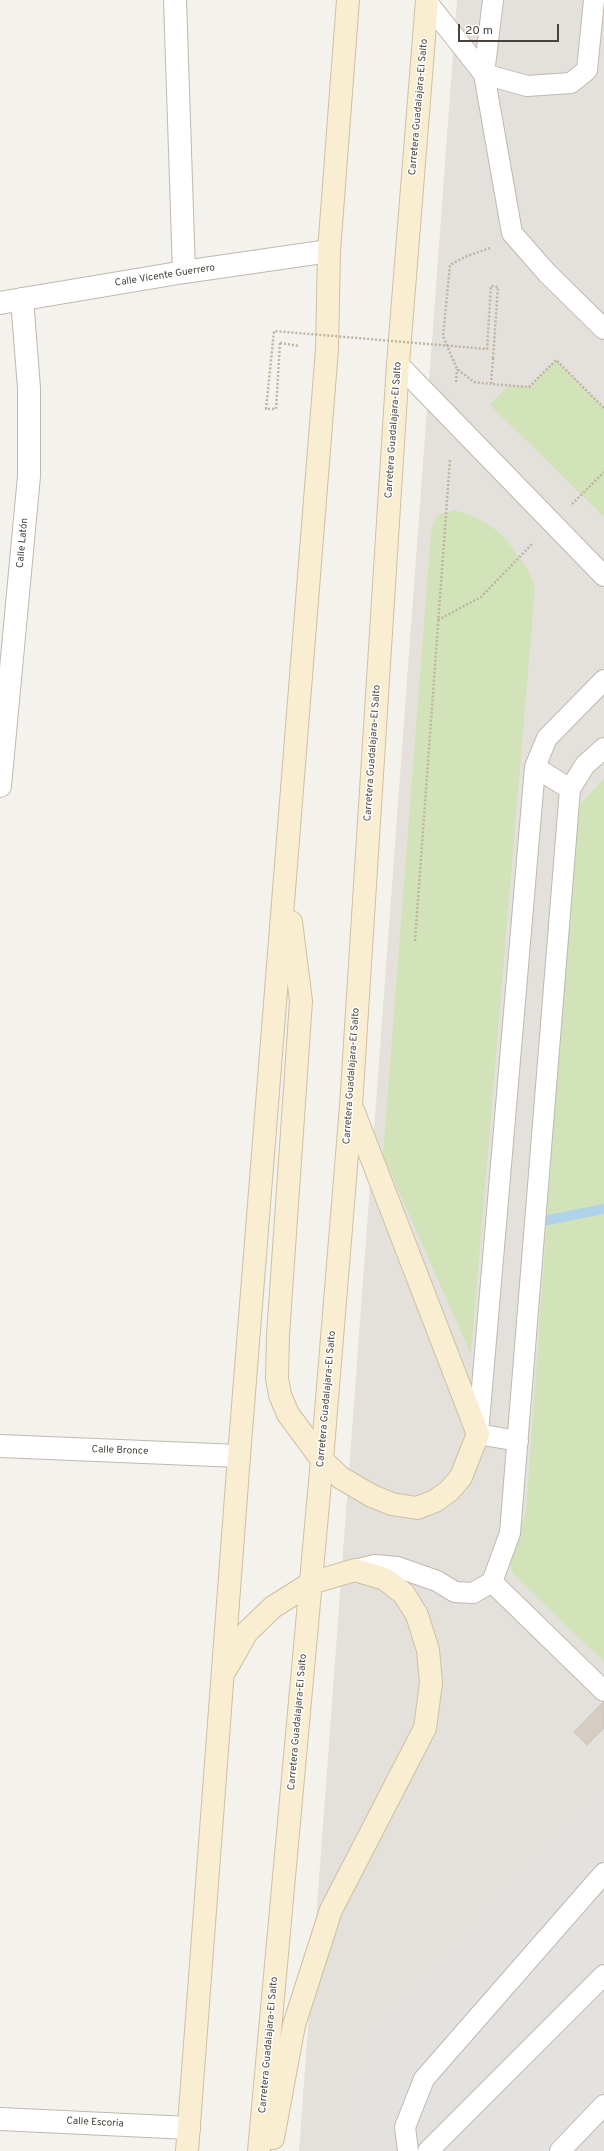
<!DOCTYPE html>
<html>
<head>
<meta charset="utf-8">
<style>
	body { margin:0 }
	#map { position:relative; width:604px; height:2151px; overflow:hidden; background:#f4f2ec; font-family:Overpass,sans-serif }
	canvas { display:block }
	.scale { position:absolute; left:458px; top:24px; width:101px; height:18px; box-sizing:border-box; border:2px solid #48423a; border-top:0; padding-left:5px; font-size:12px; line-height:14px; white-space:nowrap; color:#48423a; -webkit-text-stroke:3px #fff; paint-order:stroke }
</style>
</head>
<body>
<div id="map">
<canvas width="604" height="2151"></canvas>
<div class="scale">20 m</div>
</div>
<script>
const ctx = document.querySelector('canvas').getContext('2d');
ctx.lineJoin = 'round';
function fill(path, color) { ctx.fillStyle = color; ctx.fill(path, 'evenodd'); }
const toPath = rows => new Path2D(rows.map(r => 'M' + r).join(''));
function stroke(path, color, width, dash) { ctx.strokeStyle = color; ctx.lineWidth = width; ctx.lineCap = dash ? 'butt' : 'round'; ctx.setLineDash(dash || []); ctx.stroke(path); }
function drawText(font, color, halo, rows, align = 'center') {
  ctx.font = font + ' Overpass,sans-serif'; ctx.lineWidth = 3; ctx.setLineDash([]); ctx.textBaseline = 'middle'; ctx.strokeStyle = halo; ctx.fillStyle = color; for (const [text, x, y, turn = 0] of rows) {
    ctx.save(); ctx.translate(x, y); ctx.rotate((+turn || 0) * Math.PI / 180); ctx.textAlign = isNaN(turn) ? turn : align; if (halo) ctx.strokeText(text, 0, 0); ctx.fillText(text, 0, 0); ctx.restore();
  }
}
const industrial = toPath([
	[457,0,604,0,604,2151,299,2151]
]);
const green = toPath([
	[556,360,604,408,604,517,490,405,508,386,529,387],
	[455,510,477,518,492,527,506,539,528,570,535,588,471,1355,383,1155,431,532,434,521,438,515],
	[604,779,604,1662,513,1574,509,1558,526,1512,576,808]
]);
const parking = toPath([
	[604,1793,604,2151,359,2151,369,2038]
]);
const stream = toPath([
	[538,1222,604,1209]
]);
const building = toPath([
	[604,1701,604,1728,587,1745,574,1732,604,1701]
]);
const path = toPath([
	[490,248,467,256,450,265,443,336,457,369,474,382,491,384],
	[280,343,299,346],
	[493,358,491,384,529,387,556,360,604,408],
	[456,382,457,369],
	[572,504,604,472],
	[438,620,481,597,533,543],
	[415,941,450,459]
]);
const lane = toPath([
	[493,0,484,74,512,233,547,273,604,329],
	[427,2,484,74,527,86,571,83,587,70,594,0],
	[398,364,604,576],
	[535,767,570,789],
	[518,1441,478,1434,535,767,547,738,604,680],
	[355,1570,375,1565,397,1567,437,1581,455,1592,473,1593,492,1582,510,1533,570,789,585,765,604,748],
	[492,1582,604,1691],
	[408,2151,405,2127,424,2079,604,1873],
	[428,2151,604,1975],
	[560,2151,604,2105]
]);
const street = toPath([
	[175,0,184,272],
	[0,303,184,272,329,251],
	[0,786,29,476,29,388,22,299],
	[0,1446,239,1456],
	[0,2119,189,2128]
]);
const secondary = toPath([
	[291,922,301,1001,278,1335,277,1378,280,1395,288,1414,322,1460,341,1478,372,1496,392,1504,417,1508,435,1501,449,1491,461,1477,478,1434,353,1110],
	[226,1669,247,1632,273,1607,311,1583,355,1570,385,1579,404,1594,417,1615,428,1650,431,1683,425,1728,331,1910,294,2025,273,2138],
	[187,2151,239,1456,327,349,329,251,348,0],
	[259,2151,322,1460,351,1106,398,364,427,0]
]);
const pathBridge = toPath([
	[280,343,276,409,266,409,274,331,487,349,491,286,498,287,493,358]
]);
const streetNames = [
	["Carretera Guadalajara-El Salto",419,107,-85],
	["Calle Vicente Guerrero",165,276,-9],
	["Carretera Guadalajara-El Salto",394,430,-86],
	["Calle Latón",23,543,-85],
	["Carretera Guadalajara-El Salto",373,753,-86],
	["Carretera Guadalajara-El Salto",352,1076,-86],
	["Carretera Guadalajara-El Salto",327,1399,-85],
	["Calle Bronce",120,1451,2],
	["Carretera Guadalajara-El Salto",298,1722,-85],
	["Carretera Guadalajara-El Salto",269,2045,-85],
	["Calle Escoria",95,2123,3]
];
fill(industrial, '#e4e1dd');
fill(green, '#d2e3ba');
fill(parking, '#e4e2e0');
stroke(stream, '#b0d3e9', 10);
fill(building, '#d5cdc3');
stroke(building, '#cfc5b7', 1);
stroke(lane, '#bfb9b0', 22);
stroke(street, '#bfb9b0', 24);
stroke(secondary, '#cec1a1', 24);
stroke(path, '#bfb4a2', 2.5, [2, 2]);
stroke(lane, '#fff', 20);
stroke(street, '#fff', 22);
stroke(secondary, '#f9eed2', 22);
stroke(pathBridge, '#bfb4a2', 2.5, [2, 2]);
drawText('10px', '#48423a', '#fff', streetNames);
</script>
</body>
</html>
